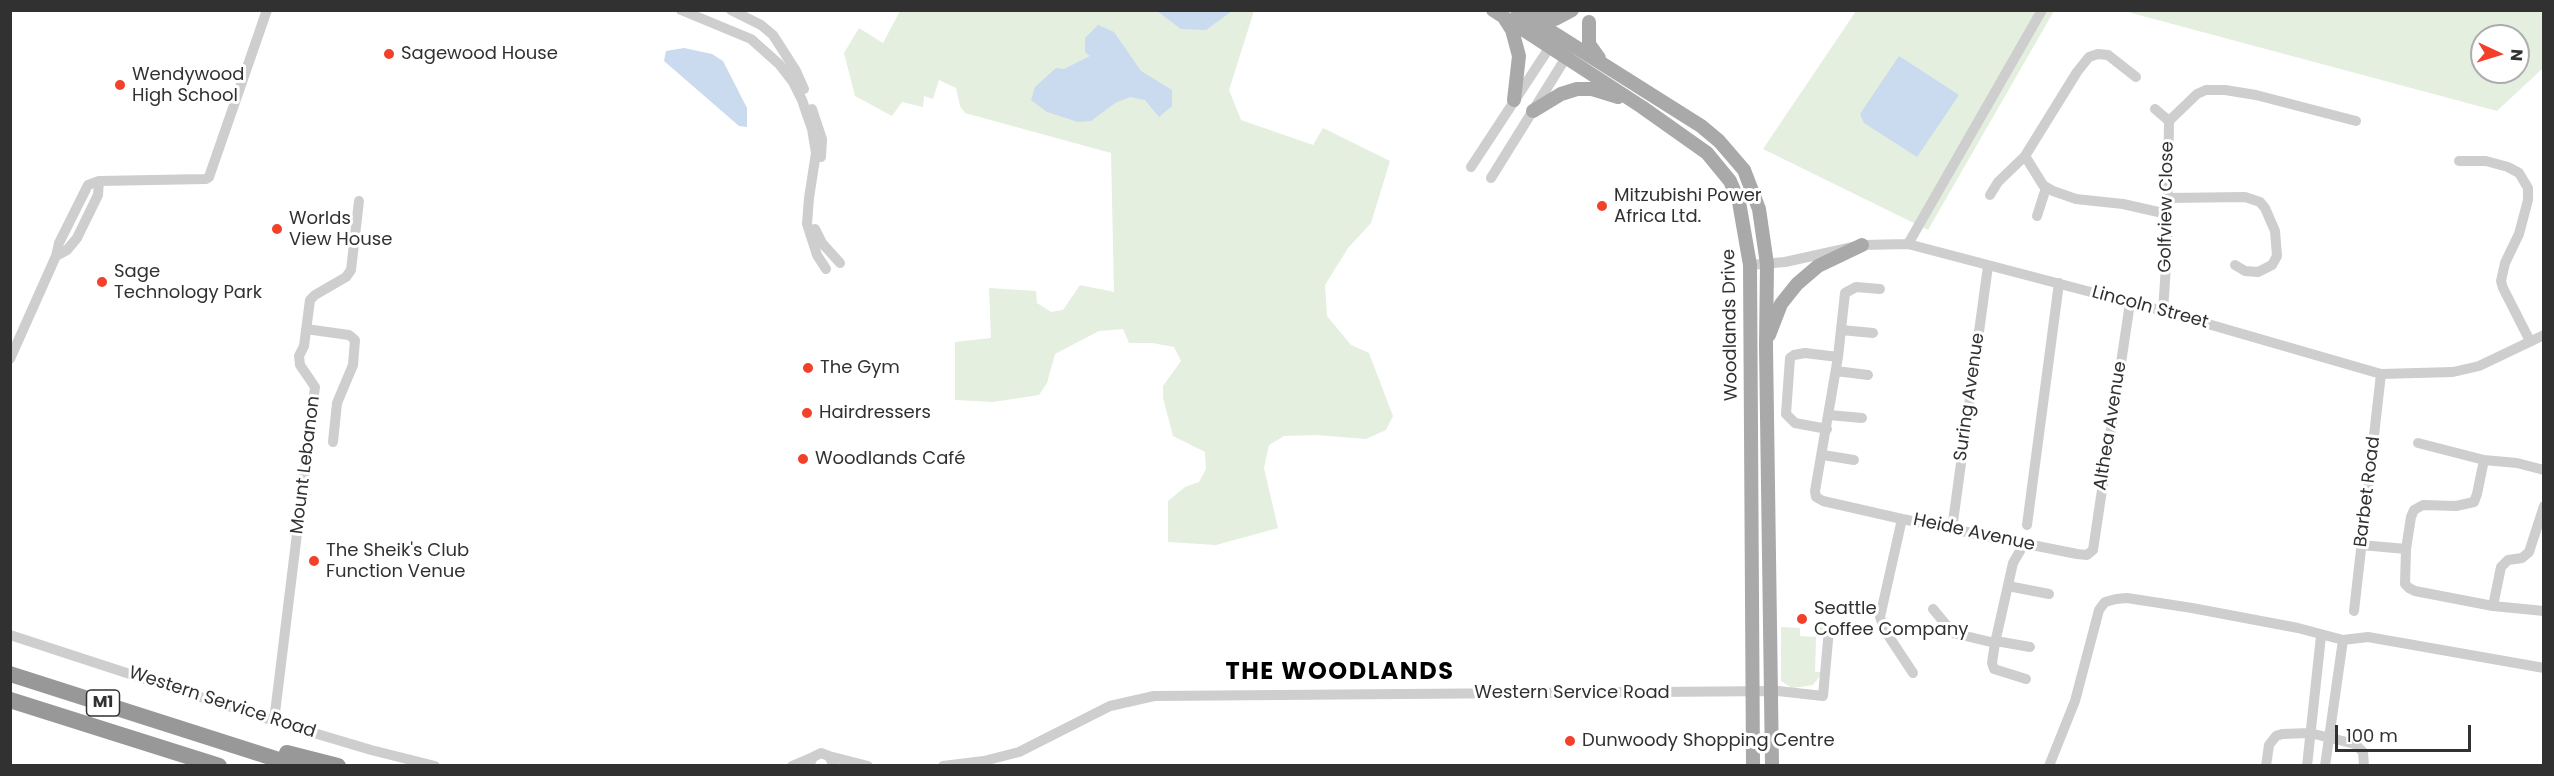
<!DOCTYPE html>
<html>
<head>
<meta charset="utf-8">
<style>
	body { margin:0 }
	#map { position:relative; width:2554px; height:776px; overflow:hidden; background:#fff; font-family:Poppins,sans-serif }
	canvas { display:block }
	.frame { position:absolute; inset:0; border:12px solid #313131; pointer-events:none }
	.north { position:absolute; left:2470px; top:24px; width:60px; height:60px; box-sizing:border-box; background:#fff; border:2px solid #adadad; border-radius:50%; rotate:94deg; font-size:16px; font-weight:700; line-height:24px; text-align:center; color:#313131 }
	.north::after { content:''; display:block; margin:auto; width:21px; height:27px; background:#f2402a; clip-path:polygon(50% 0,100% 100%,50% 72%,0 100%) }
	.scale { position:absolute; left:2335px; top:725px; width:136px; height:27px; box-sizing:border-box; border:3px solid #313131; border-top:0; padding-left:8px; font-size:18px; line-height:21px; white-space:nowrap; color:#313131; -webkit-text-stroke:4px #fff; paint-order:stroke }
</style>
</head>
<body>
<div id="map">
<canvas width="2554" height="776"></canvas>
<div class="frame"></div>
<div class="north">N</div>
<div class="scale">100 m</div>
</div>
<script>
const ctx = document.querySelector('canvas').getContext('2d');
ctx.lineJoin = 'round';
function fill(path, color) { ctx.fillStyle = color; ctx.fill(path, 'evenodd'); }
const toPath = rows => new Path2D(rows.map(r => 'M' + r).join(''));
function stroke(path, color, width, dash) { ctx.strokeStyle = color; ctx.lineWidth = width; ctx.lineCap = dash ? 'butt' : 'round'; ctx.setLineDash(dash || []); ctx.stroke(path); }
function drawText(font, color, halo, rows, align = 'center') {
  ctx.font = font + ' Poppins,sans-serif'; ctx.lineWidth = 6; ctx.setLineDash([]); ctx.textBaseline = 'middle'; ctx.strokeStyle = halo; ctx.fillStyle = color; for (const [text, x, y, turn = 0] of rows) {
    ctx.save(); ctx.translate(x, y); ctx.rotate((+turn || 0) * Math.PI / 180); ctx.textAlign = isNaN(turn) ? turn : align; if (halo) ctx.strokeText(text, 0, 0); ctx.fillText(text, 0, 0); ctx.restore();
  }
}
const green = toPath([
	[900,11,1254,11,1229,90,1241,120,1313,145,1323,128,1390,161,1371,223,1348,248,1325,285,1327,316,1351,345,1369,353,1393,416,1386,430,1366,439,1316,435,1284,436,1269,445,1264,468,1278,528,1216,545,1168,542,1168,501,1185,487,1199,482,1206,469,1205,452,1173,436,1163,398,1163,386,1181,361,1174,347,1152,343,1129,343,1123,329,1099,331,1055,354,1047,383,1039,395,993,402,955,400,955,342,991,338,989,288,1036,291,1037,303,1051,312,1063,310,1080,285,1114,292,1111,153,965,113,960,106,956,88,939,80,933,99,924,96,923,107,902,102,892,116,855,96,844,53,859,28,883,43],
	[1856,11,2054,11,1928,230,1763,149],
	[2124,11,2543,11,2543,68,2497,111],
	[2482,36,2518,36,2518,72,2482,72],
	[1816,626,1825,627,1824,637,1816,637,1815,672,1823,672,1813,685,1792,688,1781,681,1781,627,1800,628,1800,636,1815,637]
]);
const water = toPath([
	[1157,11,1232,11,1206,30,1181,29],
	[1098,25,1114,32,1141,71,1172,90,1172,106,1159,117,1145,100,1130,97,1115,103,1091,121,1078,122,1047,112,1031,100,1035,87,1056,68,1064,69,1090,56,1085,52,1085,38],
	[684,48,712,54,723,61,747,108,747,127,739,126,664,61,666,51],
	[1899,56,1959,95,1917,157,1864,123,1860,114]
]);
const minor = toPath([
	[681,10,751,39,779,64,793,82,802,100,812,129,816,153,809,198,807,224,817,255,826,269],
	[731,10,761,25,773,35,796,71,804,89],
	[812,109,822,139,821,157],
	[2155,109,2169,121,2167,251,2163,311],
	[2169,121,2197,94,2206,90,2225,90,2256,95,2356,121],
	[2025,156,2043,185,2053,191,2076,199,2123,204,2167,214],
	[2459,161,2486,161,2508,167,2519,173,2528,188,2528,200,2519,234,2505,263,2501,281,2503,288,2530,341],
	[1471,167,1557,36],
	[1491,178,1570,51],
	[1990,195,1998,182,2025,156,2077,72,2089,57,2098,54,2108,55,2136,77],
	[2168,198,2245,197,2260,202,2265,208,2275,231,2277,256,2272,265,2258,272,2245,271,2235,265],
	[2037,216,2046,188],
	[815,229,822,243,840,263],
	[1908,244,2042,10],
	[56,256,67,250,77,238,98,195,99,181],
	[1750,265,1785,262,1862,245,1908,244,2163,311,2381,374,2453,372,2479,366,2544,335],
	[1880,289,1856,287,1845,293,1838,357,1815,491,1816,497,1823,501,1902,519,2077,554,2087,555,2093,550,2130,303],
	[306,329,349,335,355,340,353,365,337,403,333,442],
	[1841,330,1873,333],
	[10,359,56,256,59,243,88,185,99,181,206,179,209,177,267,10],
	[1836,371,1868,375],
	[1829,415,1862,418],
	[1827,429,1795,423,1786,414,1790,358,1794,355,1805,353,1838,357],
	[2418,443,2484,460,2517,463,2544,470],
	[1823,455,1854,460],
	[2484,460,2477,494,2474,502,2456,506,2423,505,2414,510,2411,517,2406,549,2405,584,2409,588,2415,591,2493,606,2544,611],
	[1902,519,1880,617,1884,629,1913,673],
	[2027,525,2059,283],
	[1952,529,1988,266],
	[2361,545,2406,549],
	[2008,586,2049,594],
	[2493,606,2501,567,2508,560,2522,558,2529,552,2544,506],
	[1933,609,1953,633,1995,643,2013,563,2024,544],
	[2354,611,2381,374],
	[10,635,274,721,371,750,435,766],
	[1996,641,2030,647],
	[1995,643,1992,663,1994,669,2026,679],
	[274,721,315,387,300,365,299,356,304,346,310,300,315,295,346,277,351,270,359,201],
	[829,756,868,766],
	[792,766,813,757],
	[809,766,813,757,821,753,829,756,834,766],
	[943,766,984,761,1019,752,1110,706,1154,696,1778,691,1823,696,1829,629],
	[2049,766,2075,701,2099,610,2105,602,2116,599,2127,598,2192,608,2298,628,2343,640,2368,637,2544,668],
	[2266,766,2269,745,2276,736,2282,734,2310,733,2355,744,2363,752,2364,766],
	[2307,766,2321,636],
	[2325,766,2343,640]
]);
const major = toPath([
	[1493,10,1642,107,1707,153,1730,181,1739,202,1750,265,1753,766],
	[1517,10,1701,126,1719,141,1744,170,1759,209,1767,264,1766,346,1772,766],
	[1531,14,1555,19,1572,10],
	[1505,19,1512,30,1519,56,1514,100],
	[1589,22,1589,44,1599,58],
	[1533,111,1561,94,1577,89,1592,89,1618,97],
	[1769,335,1781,304,1797,284,1818,266,1862,245]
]);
const highway = toPath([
	[10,674,298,766],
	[10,700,219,766],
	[287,753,338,766]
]);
const markers = [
	[389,54,6,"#f2402a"],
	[120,85,6,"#f2402a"],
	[1602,206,6,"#f2402a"],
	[277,229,6,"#f2402a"],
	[102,282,6,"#f2402a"],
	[808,368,6,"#f2402a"],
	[807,413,6,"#f2402a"],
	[803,459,6,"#f2402a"],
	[314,561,6,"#f2402a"],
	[1802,619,6,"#f2402a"],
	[1570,741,6,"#f2402a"]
];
const shields = [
	[103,703,33]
];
const shieldNames = [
	["M1",103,703]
];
const poiNames = [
	["Sagewood House",401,54],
	["Wendywood",132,75],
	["High School",132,96],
	["Mitzubishi Power",1614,196],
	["Africa Ltd.",1614,217],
	["Worlds",289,219],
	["View House",289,240],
	["Sage",114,272],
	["Technology Park",114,293],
	["The Gym",820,368],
	["Hairdressers",819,413],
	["Woodlands Café",815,459],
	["The Sheik's Club",326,551],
	["Function Venue",326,572],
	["Seattle",1814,609],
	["Coffee Company",1814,630],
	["Dunwoody Shopping Centre",1582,741]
];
const streetNames = [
	["Golfview Close",2167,207,-89],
	["Lincoln Street",2150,308,15],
	["Woodlands Drive",1731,325,-91],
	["Suring Avenue",1970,397,-82],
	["Althea Avenue",2111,426,-81],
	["Mount Lebanon",306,465,-83],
	["Barbet Road",2368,492,-83],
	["Heide Avenue",1974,533,12],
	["Western Service Road",1572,693],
	["Western Service Road",222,703,18]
];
const districtNames = [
	["THE WOODLANDS",1340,673]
];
fill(green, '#e4efdf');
fill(water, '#cadaef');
stroke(minor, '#cecece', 10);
stroke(major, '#a9a9a9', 14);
stroke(highway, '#989898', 16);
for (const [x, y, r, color] of markers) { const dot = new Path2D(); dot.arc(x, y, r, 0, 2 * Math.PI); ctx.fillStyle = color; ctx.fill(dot); stroke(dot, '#fff', 2); }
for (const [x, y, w] of shields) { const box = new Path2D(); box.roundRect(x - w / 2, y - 13, w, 26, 4.5); ctx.fillStyle = '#fff'; ctx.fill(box); stroke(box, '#313131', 1.5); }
drawText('bold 16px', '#313131', null, shieldNames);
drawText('18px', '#313131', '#fff', poiNames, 'left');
drawText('18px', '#313131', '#fff', streetNames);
ctx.letterSpacing = '1.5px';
drawText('bold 24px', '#000', '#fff', districtNames);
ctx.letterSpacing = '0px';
</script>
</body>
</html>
